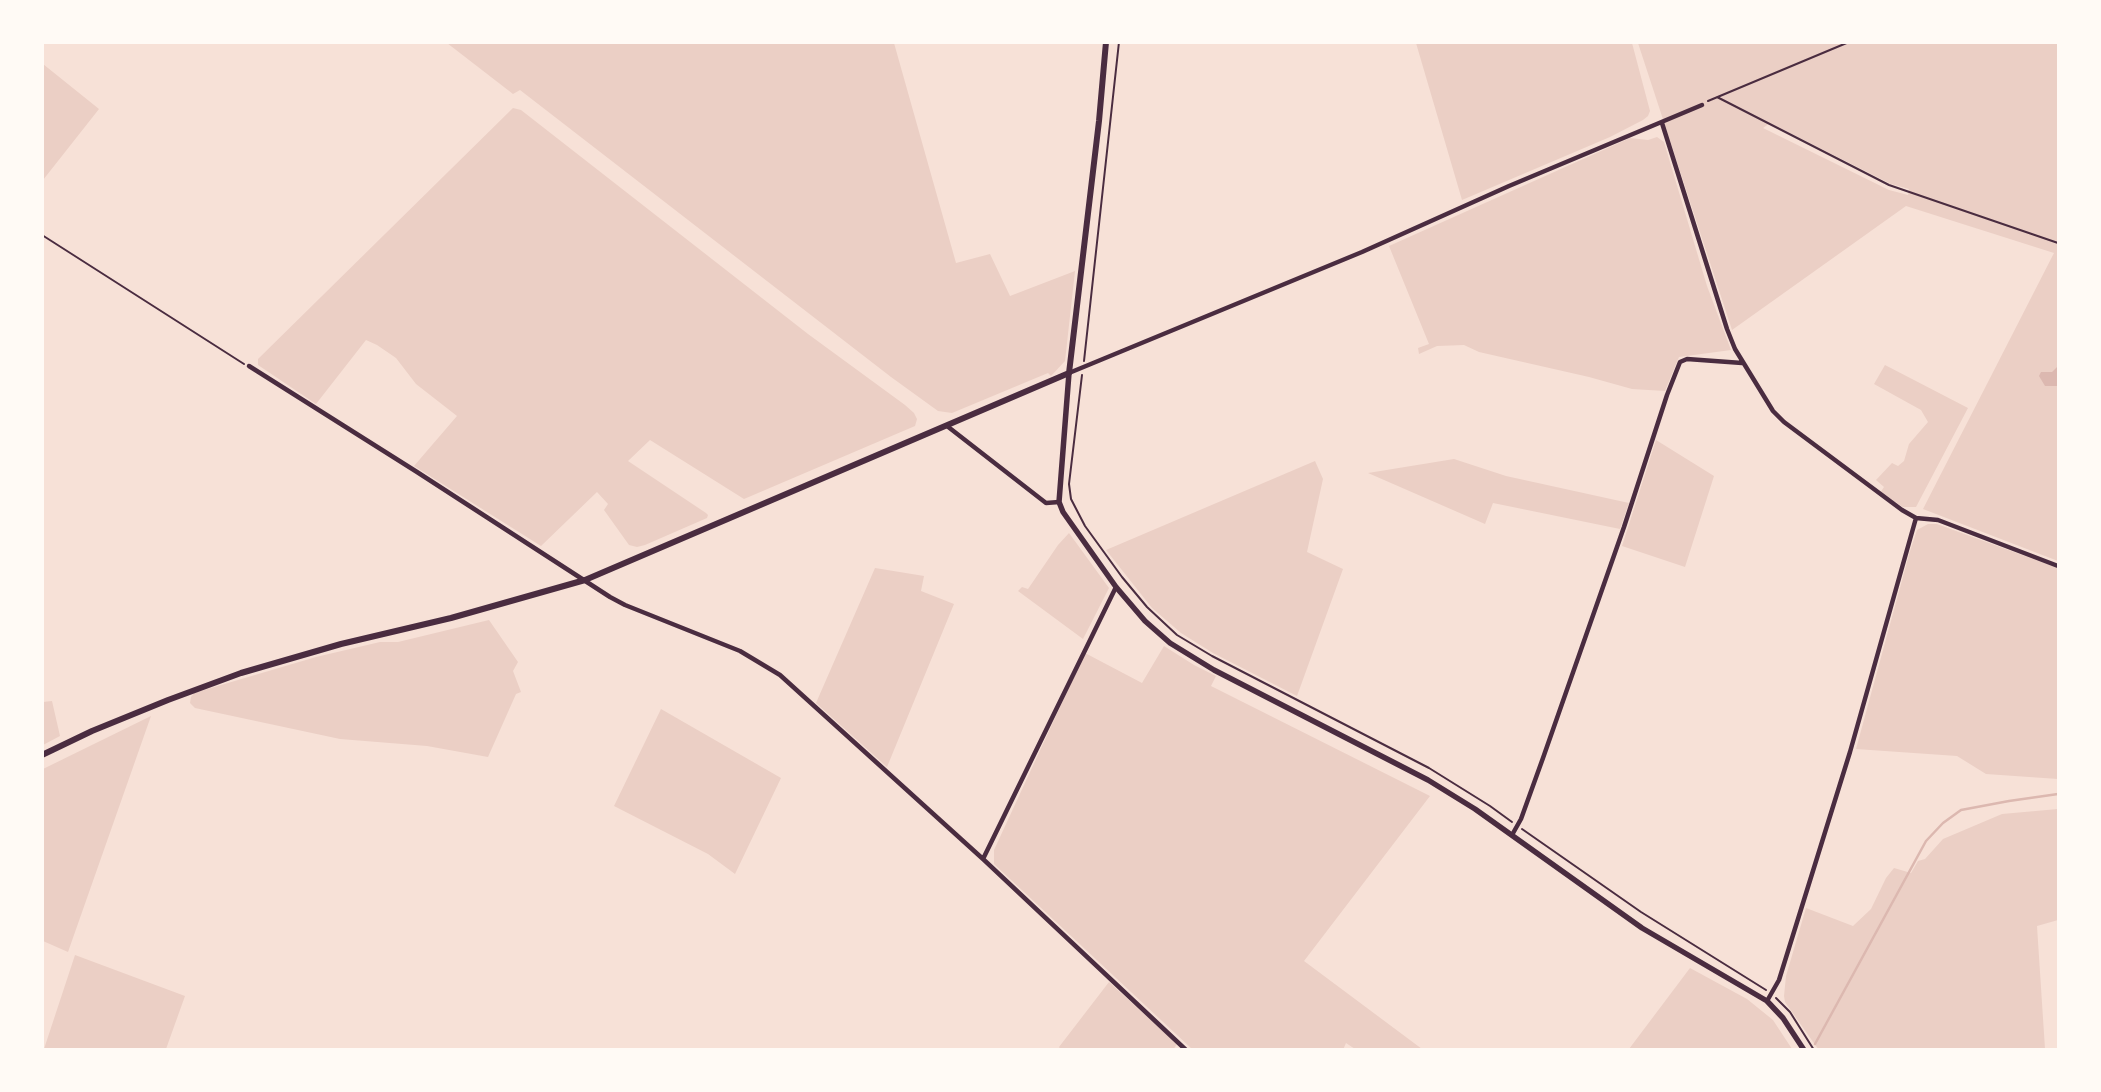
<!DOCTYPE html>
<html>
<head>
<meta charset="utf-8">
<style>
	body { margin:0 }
	#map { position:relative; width:2101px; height:1092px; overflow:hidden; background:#f7e1d7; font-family:"DM Sans",sans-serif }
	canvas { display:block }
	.frame { position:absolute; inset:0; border:44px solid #fffaf5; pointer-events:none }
</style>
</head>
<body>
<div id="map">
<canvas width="2101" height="1092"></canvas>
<div class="frame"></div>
</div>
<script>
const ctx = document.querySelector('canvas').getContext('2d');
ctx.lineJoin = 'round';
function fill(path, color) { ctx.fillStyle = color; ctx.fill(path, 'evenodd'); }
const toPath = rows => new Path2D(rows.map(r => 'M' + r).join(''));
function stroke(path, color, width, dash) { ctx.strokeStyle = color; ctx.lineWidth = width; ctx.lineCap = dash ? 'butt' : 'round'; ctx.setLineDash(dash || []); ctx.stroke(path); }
const green = toPath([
	[447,43,894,43,956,263,990,254,1010,296,1075,271,1065,361,1051,376,1048,373,952,413,938,411,891,377,520,90,513,94],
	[1416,43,1632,43,1650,111,1648,116,1643,120,1610,137,1462,200],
	[1638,43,2058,43,2058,561,1923,509,2054,253,1906,206,1732,330],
	[1770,123,1891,184,1909,189,1908,195,1889,190,1763,128],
	[43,64,99,109,43,180],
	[513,108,521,110,808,334,905,405,914,413,917,419,915,426,744,499,650,440,628,461,706,513,708,515,707,518,645,545,637,547,629,545,604,510,608,504,597,492,541,546,414,466,457,416,416,384,396,358,377,345,366,340,316,404,258,365,258,359],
	[1657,137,1664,142,1707,286,1731,350,1679,357,1665,391,1632,389,1589,377,1479,352,1464,345,1437,346,1419,354,1418,348,1429,344,1389,246,1630,138,1648,140],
	[1885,365,1968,408,1916,507,1903,507,1880,493,1884,487,1876,480,1892,463,1898,466,1904,461,1909,444,1928,422,1921,410,1874,384],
	[1656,440,1714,476,1685,567,1622,546],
	[1454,459,1506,476,1629,503,1620,529,1493,503,1485,524,1368,473],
	[1315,461,1323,479,1307,552,1343,569,1297,696,1213,653,1181,633,1152,608,1106,550],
	[1928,524,1937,524,2058,568,2058,779,1986,774,1957,756,1856,749,1910,551,1917,530],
	[1069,533,1109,588,1083,639,1018,591,1022,587,1028,589,1058,545],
	[875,568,924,576,921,591,954,604,887,767,816,703],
	[489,620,518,662,513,671,521,692,516,694,488,757,427,746,340,739,195,708,190,703,191,697,194,693,316,657,380,642,398,642],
	[1164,646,1194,665,1216,676,1211,686,1430,796,1304,961,1422,1049,1355,1049,1346,1043,1343,1050,1192,1049,994,864,994,850,1085,653,1142,683],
	[52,701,60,736,43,745,43,702],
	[661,709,781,778,735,874,708,854,614,806],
	[151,716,68,952,43,941,43,769],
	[2058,809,2058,920,2037,926,2045,1049,1818,1049,1785,1002,1784,996,1786,976,1806,908,1853,926,1871,909,1886,878,1894,868,1911,873,1918,861,1925,859,1943,839,2002,814],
	[75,955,185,996,166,1049,44,1049],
	[1690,968,1747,999,1773,1020,1792,1049,1629,1049],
	[1109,982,1177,1044,1173,1050,1061,1050,1059,1047]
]);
const water = toPath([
	[2058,366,2058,386,2045,386,2039,376,2041,372,2052,372]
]);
const stream = toPath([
	[1815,1044,1926,841,1943,823,1961,810,2009,801,2058,794]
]);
const path = toPath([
	[1717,97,1889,185,2058,243],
	[1708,101,1849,42],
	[42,235,244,364],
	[1084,361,1119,42],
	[1082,375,1069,484,1071,499,1085,526,1122,577,1147,607,1177,635,1212,656,1429,768,1490,806,1512,822],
	[1522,829,1641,912,1766,990],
	[1776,998,1790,1012,1814,1050]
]);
const minor = toPath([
	[1662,123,1727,329,1735,349,1773,411,1784,422,1902,510,1916,518,1938,520,2058,566],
	[249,366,417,472,610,597,625,605,740,651,780,675,983,859,1186,1050],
	[1069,373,1362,252,1509,186,1702,105],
	[947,426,1046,503,1059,502],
	[1512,835,1521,819,1543,758,1624,527,1667,395,1680,362,1687,359,1742,363],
	[983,859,1116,587],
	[1767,1001,1779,980,1850,752,1916,518]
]);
const tertiary = toPath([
	[1069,373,1059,502,1063,512,1116,587,1145,621,1170,643,1214,670,1428,780,1475,809,1642,928,1767,1001,1783,1018,1804,1050]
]);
const secondary = toPath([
	[42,755,92,731,168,700,241,673,341,644,451,618,585,580,1069,373,1099,121,1106,42]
]);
fill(green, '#ebcfc5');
fill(water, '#dcb8b0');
stroke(stream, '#dcb8b0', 2.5);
stroke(path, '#4a2c40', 2);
stroke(minor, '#4a2c40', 4.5);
stroke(tertiary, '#4a2c40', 5.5);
stroke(secondary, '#4a2c40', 6);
</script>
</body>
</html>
